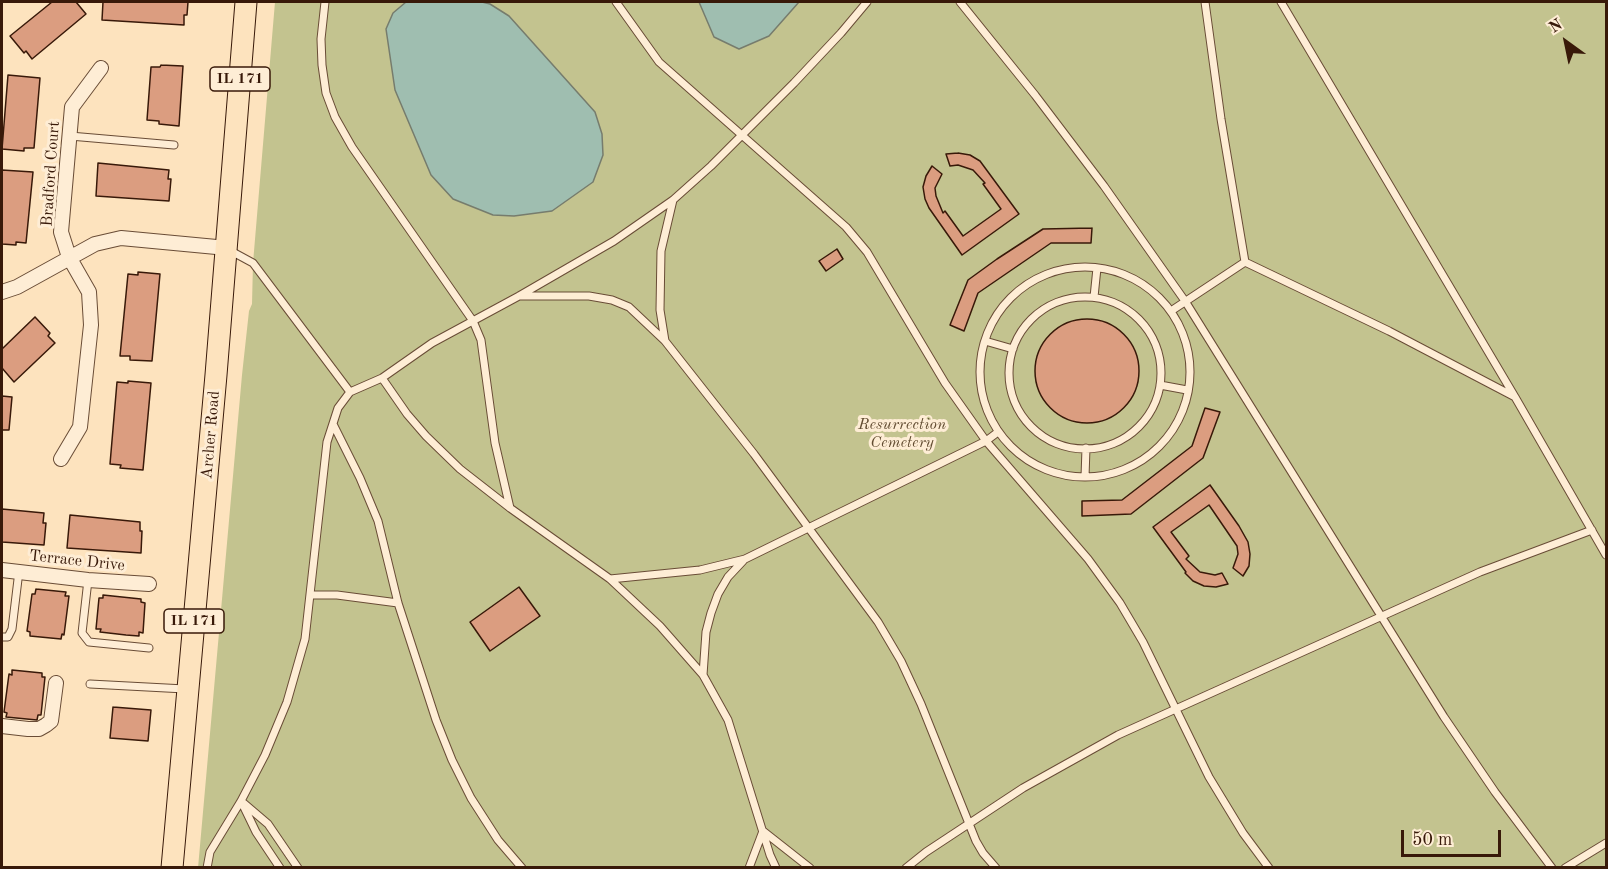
<!DOCTYPE html>
<html>
<head>
<meta charset="utf-8">
<style>
	body { margin:0 }
	#map { position:relative; width:1608px; height:869px; overflow:hidden; background:#fde3be; font-family:"Old Standard TT",serif }
	canvas { display:block }
	.frame { position:absolute; inset:0; border:3px solid #381909; pointer-events:none }
	.north { position:absolute; left:1536px; top:12px; width:60px; height:60px; -webkit-text-stroke:4px #feedd5; paint-order:stroke; rotate:327deg; font-size:16px; font-weight:700; line-height:24px; text-align:center; color:#381909 }
	.north::after { content:''; display:block; margin:auto; width:21px; height:27px; background:#381909; clip-path:polygon(50% 0,100% 100%,50% 72%,0 100%) }
	.scale { position:absolute; left:1401px; top:830px; width:100px; height:27px; box-sizing:border-box; border:3px solid #381909; border-top:0; padding-left:8px; font-size:18px; line-height:21px; white-space:nowrap; color:#381909; -webkit-text-stroke:4px #feedd5; paint-order:stroke }
</style>
</head>
<body>
<div id="map">
<canvas width="1608" height="869"></canvas>
<div class="frame"></div>
<div class="north">N</div>
<div class="scale">50 m</div>
</div>
<script>
const ctx = document.querySelector('canvas').getContext('2d');
ctx.lineJoin = 'round';
function fill(path, color) { ctx.fillStyle = color; ctx.fill(path, 'evenodd'); }
const toPath = rows => new Path2D(rows.map(r => 'M' + r).join(''));
function stroke(path, color, width, dash) { ctx.strokeStyle = color; ctx.lineWidth = width; ctx.lineCap = dash ? 'butt' : 'round'; ctx.setLineDash(dash || []); ctx.stroke(path); }
function drawText(font, color, halo, rows, align = 'center') {
  ctx.font = font + ' "Old Standard TT",serif'; ctx.lineWidth = 6; ctx.setLineDash([]); ctx.textBaseline = 'middle'; ctx.strokeStyle = halo; ctx.fillStyle = color; for (const [text, x, y, turn = 0] of rows) {
    ctx.save(); ctx.translate(x, y); ctx.rotate((+turn || 0) * Math.PI / 180); ctx.textAlign = isNaN(turn) ? turn : align; if (halo) ctx.strokeText(text, 0, 0); ctx.fillText(text, 0, 0); ctx.restore();
  }
}
const green = toPath([
	[275,2,1606,2,1606,867,198,868,242,375,249,311,252,304,253,263]
]);
const water = toPath([
	[406,2,482,2,490,4,509,16,595,112,602,134,603,155,593,182,552,211,514,216,493,215,453,199,431,175,395,90,386,29,393,13,406,2],
	[699,2,799,2,769,36,739,49,714,37,699,2]
]);
const building = toPath([
	[52,2,76,2,86,14,32,59,26,51,24,53,10,36,52,2],
	[103,2,188,2,187,15,184,15,184,25,102,20,103,2],
	[161,65,183,66,179,126,159,124,159,121,147,120,151,67,160,67,161,65],
	[8,75,40,78,34,148,24,148,24,151,2,149,8,75],
	[958,153,970,155,980,161,1019,214,962,255,929,208,925,199,923,187,926,176,932,166,942,174,935,188,936,196,943,213,945,211,963,236,1001,209,983,184,985,183,973,170,958,165,950,166,946,154,958,153],
	[98,163,169,170,168,179,171,179,169,201,96,196,98,163],
	[2,170,33,172,26,243,16,242,16,245,2,244,2,170],
	[1092,228,1091,243,1051,243,978,293,964,331,950,325,968,280,997,259,1043,229,1092,228],
	[837,249,843,259,826,271,819,261,837,249],
	[138,272,160,274,152,361,130,360,130,356,120,356,128,274,138,275,138,272],
	[35,317,50,333,48,336,55,343,14,382,2,368,2,349,35,317],
	'1035 371a52 52 0 1 1 104 0a52 52 0 1 1-104 0Z',
	[128,381,151,383,143,470,120,468,121,465,110,464,117,382,128,383,128,381],
	[2,396,12,397,9,430,2,430,2,396],
	[1205,408,1220,412,1203,458,1131,514,1082,516,1082,501,1122,500,1192,446,1205,408],
	[1210,485,1239,526,1248,542,1250,554,1249,566,1243,576,1233,568,1238,554,1237,546,1209,505,1171,532,1189,556,1186,559,1200,572,1215,575,1222,573,1228,584,1216,587,1204,586,1193,581,1185,573,1186,572,1153,527,1210,485],
	[2,509,44,513,43,523,46,523,44,545,2,542,2,509],
	[70,515,140,522,140,531,142,531,141,553,67,548,70,515],
	[519,587,540,616,490,651,470,622,519,587],
	[36,589,66,592,65,596,69,596,64,635,62,634,61,639,30,636,30,632,27,631,32,594,35,594,36,589],
	[103,595,141,599,141,602,145,603,143,633,139,632,139,636,126,635,100,632,101,629,96,629,99,598,103,598,103,595],
	[12,670,42,673,42,677,45,677,41,715,38,715,37,720,6,717,7,713,4,712,9,674,12,675,12,670],
	[113,707,151,710,148,741,110,738,113,707]
]);
const lane = toPath([
	[325,2,321,39,322,65,326,93,335,117,352,147,473,321,481,340,495,443,510,508],
	[616,2,659,62,846,227,867,252,945,383,986,441,1088,559,1120,603,1143,642,1209,777,1243,833,1269,868],
	[960,2,1035,95,1104,186,1185,301,1444,717,1495,792,1552,868],
	[1205,2,1221,119,1245,262],
	[1281,2,1515,397],
	[70,136,174,145],
	'980 372a105 105 0 1 1 210 0a105 105 0 1 1-210 0Z',
	[519,296,589,296,612,300,629,307,665,341,754,454,878,622,901,661,921,704,976,841,983,853,996,868],
	[1094,297,1097,268],
	'1009 373a76 76 0 1 1 152 0a76 76 0 1 1-152 0Z',
	[1171,311,1245,262,1389,331,1515,397,1606,555],
	[665,341,660,310,661,251,673,200],
	[985,341,1013,349],
	[382,378,407,414,426,436,460,469,510,508,610,579,660,626,703,675,728,720,770,855,776,868],
	[1160,385,1187,390],
	[350,392,382,378,432,343,519,296,614,241,673,200,711,166,794,83,841,33,867,2],
	[333,424,360,478,378,521,398,603,436,720,452,760,471,798,498,840,522,868],
	[1085,477,1086,448],
	[610,579,700,570,745,559,986,441,998,432],
	[88,580,82,633,89,642,149,648],
	[310,595,337,595,398,603],
	[2,637,8,637,12,629,19,571],
	[703,675,706,632,711,613,718,594,728,577,743,561],
	[90,684,185,689],
	[241,801,268,824,298,868],
	[242,803,256,832,280,868],
	[207,868,210,852,241,801,265,755,287,702,305,639,327,442,338,408,350,392,253,263,229,250],
	[749,868,763,831,810,868],
	[906,868,926,852,1023,788,1118,735,1480,572,1592,530],
	[1565,868,1606,843]
]);
const street = toPath([
	[2,292,17,287,95,244,121,238,227,248],
	[61,459,80,427,91,325,89,292,69,257,61,232,72,107,101,68],
	[2,570,88,580,149,584],
	[2,726,28,729,39,729,46,725,51,721,56,683]
]);
const primary = toPath([
	[172,868,216,375,246,2]
]);
const shields = [
	[240,79,60],
	[194,621,60]
];
const shieldNames = [
	["IL 171",240,79],
	["IL 171",194,621]
];
const streetNames = [
	["Bradford Court",51,174,-86],
	["Archer Road",211,435,-85],
	["Terrace Drive",77,561,6]
];
const parkNames = [
	["Resurrection",902,425],
	["Cemetery",902,443]
];
fill(green, '#c3c38f');
fill(water, '#9fbeb0');
stroke(water, '#767c6d', 1.5);
fill(building, '#db9d80');
stroke(building, '#381909', 1.5);
stroke(lane, '#694c36', 9);
stroke(street, '#694c36', 16);
stroke(primary, '#381909', 23);
stroke(lane, '#feedd5', 7);
stroke(street, '#feedd5', 14);
stroke(primary, '#fde3be', 21);
for (const [x, y, w] of shields) { const box = new Path2D(); box.roundRect(x - w / 2, y - 12, w, 24, 4.5); ctx.fillStyle = '#feedd5'; ctx.fill(box); stroke(box, '#381909', 1.5); }
drawText('bold 15px', '#381909', null, shieldNames);
drawText('16px', '#381909', '#feedd5', streetNames);
drawText('italic 16px', '#624c31', '#feedd5', parkNames);
</script>
</body>
</html>
